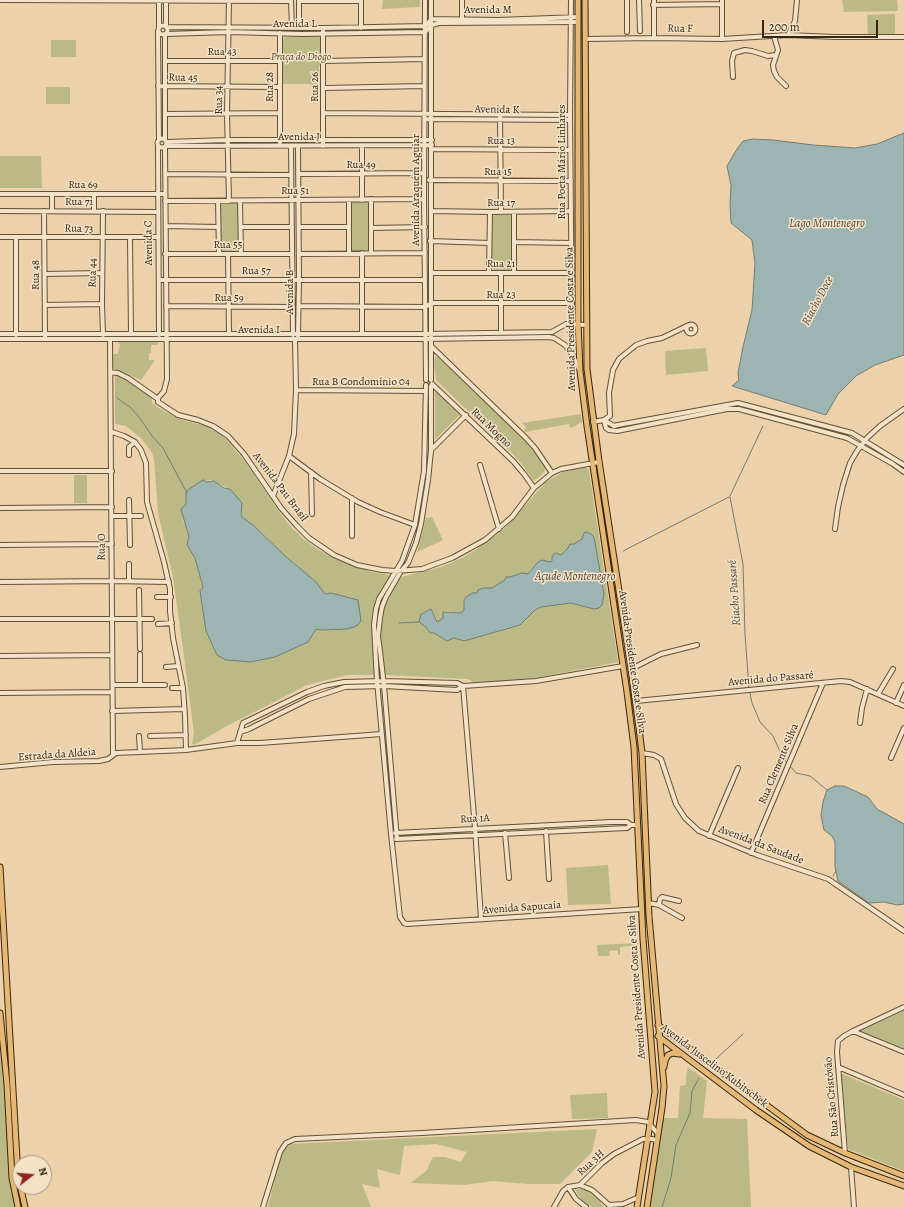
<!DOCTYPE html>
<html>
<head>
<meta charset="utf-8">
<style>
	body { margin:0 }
	#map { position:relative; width:904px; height:1207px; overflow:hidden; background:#ecd1aa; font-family:Alegreya,serif }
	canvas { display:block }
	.north { position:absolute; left:12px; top:1155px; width:40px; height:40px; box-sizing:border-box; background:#f3e1c8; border:1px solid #a7977f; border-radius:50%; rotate:73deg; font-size:11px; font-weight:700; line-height:16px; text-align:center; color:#362711 }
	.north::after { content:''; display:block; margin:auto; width:14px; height:18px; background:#8f2418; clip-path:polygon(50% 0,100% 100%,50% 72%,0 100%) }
	.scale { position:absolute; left:762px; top:20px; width:116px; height:18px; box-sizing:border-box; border:2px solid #362711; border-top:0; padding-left:5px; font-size:12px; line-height:14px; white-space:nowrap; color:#362711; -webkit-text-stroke:3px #f3e1c8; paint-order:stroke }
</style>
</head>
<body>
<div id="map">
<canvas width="904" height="1207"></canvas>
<div class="north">N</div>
<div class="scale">200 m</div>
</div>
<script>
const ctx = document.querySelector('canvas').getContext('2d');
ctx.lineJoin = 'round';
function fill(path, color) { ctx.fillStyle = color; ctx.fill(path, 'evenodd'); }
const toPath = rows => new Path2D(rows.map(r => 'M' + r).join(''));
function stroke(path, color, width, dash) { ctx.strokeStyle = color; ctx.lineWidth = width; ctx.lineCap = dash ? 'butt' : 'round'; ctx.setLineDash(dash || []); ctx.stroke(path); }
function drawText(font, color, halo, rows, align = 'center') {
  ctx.font = font + ' Alegreya,serif'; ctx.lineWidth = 3; ctx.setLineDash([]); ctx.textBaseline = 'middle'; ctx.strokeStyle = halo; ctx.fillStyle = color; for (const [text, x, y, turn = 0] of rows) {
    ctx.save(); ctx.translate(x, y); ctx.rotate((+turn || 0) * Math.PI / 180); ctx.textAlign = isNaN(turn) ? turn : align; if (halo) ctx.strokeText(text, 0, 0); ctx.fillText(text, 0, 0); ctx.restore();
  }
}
const green = toPath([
	[383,0,420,0,420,7,382,9],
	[842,0,897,0,898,11,844,12],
	[895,14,895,34,868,35,867,15],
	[285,37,321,37,322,63,319,66,319,84,282,84,282,41],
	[51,40,76,40,76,57,51,57],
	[46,87,70,87,70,104,46,104],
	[0,156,41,156,42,188,0,188],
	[352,201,367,201,370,203,370,249,368,251,352,251,350,249,349,204],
	[222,203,237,203,240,204,240,251,238,253,222,253,220,250,220,205],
	[494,215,510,215,512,217,513,267,510,270,495,270,492,268,492,217],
	[115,340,158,340,158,345,151,345,151,353,149,353,149,360,155,360,141,380,113,368,113,354,118,354,120,344],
	[706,348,708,371,666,375,665,351],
	[435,357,438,357,527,442,546,466,544,472,539,477,533,481,524,467,514,455,436,380,434,363],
	[116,374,119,375,131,382,152,398,152,403,162,410,182,420,206,426,218,432,226,439,246,463,283,517,291,527,306,541,319,550,342,562,372,572,390,575,391,577,381,591,372,615,372,638,375,675,347,675,307,685,227,726,194,745,192,744,194,733,183,649,173,577,158,513,154,459,152,453,142,439,126,426,115,424,115,376],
	[211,480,230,489,242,510,241,515,243,518,253,525,284,555,316,582,325,595,331,593,358,600,354,627,321,630,316,629,308,642,203,587,195,558,187,545,189,537,186,530,186,524,183,521,183,513,189,489,200,482],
	[436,391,460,415,435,440,435,392],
	[581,414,582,422,573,427,570,428,569,424,525,432,524,430,526,427,522,423],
	[586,467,589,471,618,662,530,679,474,684,470,680,466,679,385,675,382,663,380,633,384,604,398,578,441,567,462,558,474,551,503,530,545,483,563,472],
	[582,539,603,598,602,605,594,609,571,603,541,607,535,610,520,625,464,641,454,638,447,641,427,629,420,619,421,614,423,612,431,609,437,622,443,618,446,611,461,613,464,610,465,605,483,588,492,588,510,577,528,574,538,562,542,560,550,562,556,553,561,555,564,551],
	[74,475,87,475,87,503,74,503],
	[432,517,443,540,417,552,426,518],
	[608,865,611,904,568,905,566,868],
	[638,943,638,947,637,947,636,945,620,947,620,955,618,955,618,950,609,951,610,956,598,956,597,945],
	[904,1009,904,1050,859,1032,859,1029],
	[0,1013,12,1178,18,1207,0,1207],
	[688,1067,707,1081,703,1118,747,1119,751,1207,649,1207,663,1118,678,1118,680,1086,686,1085,686,1077],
	[840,1073,904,1100,904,1171,848,1149],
	[607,1093,608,1118,572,1119,570,1095],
	[597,1129,592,1152,560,1184,528,1184,493,1181,464,1185,411,1183,427,1170,433,1157,445,1157,461,1162,467,1152,436,1144,404,1146,400,1175,377,1169,380,1188,362,1184,371,1207,268,1207,281,1153,290,1144],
	[575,1189,582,1189,591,1192,599,1199,603,1207,593,1207,588,1205,581,1200]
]);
const water = toPath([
	[904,133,904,355,875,365,856,376,838,394,826,415,732,386,739,380,738,373,743,347,752,310,755,263,752,240,731,223,730,205,731,185,727,166,737,149,743,141,753,139,773,140,813,145,855,148,877,144,904,133],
	[203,480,206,482,214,481,224,488,230,489,242,503,241,515,243,518,253,525,284,555,316,582,325,594,331,593,358,600,361,621,358,625,354,627,347,629,321,630,316,629,308,642,275,657,251,662,226,660,217,655,206,631,200,591,203,587,195,558,187,545,189,537,181,509,186,504,186,492,189,489,203,480],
	[586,532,591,534,594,537,604,594,602,605,599,608,594,609,571,603,541,607,535,610,520,625,464,641,454,638,447,641,434,633,430,633,426,627,419,622,421,614,431,609,437,622,443,618,443,612,461,613,464,610,464,601,466,597,472,593,477,593,478,590,483,588,492,588,505,580,506,577,510,577,522,573,528,574,538,562,542,560,550,562,552,561,552,557,554,554,556,553,561,555,568,548,570,544,574,544,582,539,584,533,586,532],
	[835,786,844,786,868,797,877,809,904,824,904,904,897,905,884,902,869,903,838,881,835,867,835,842,832,836,824,830,821,816,823,802,827,790,835,786]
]);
const stream = toPath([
	[117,398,130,407,139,417,152,436,163,448,187,493],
	[730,496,763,426],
	[730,497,743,564,745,634,749,689],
	[623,551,729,497],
	[399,623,419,622],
	[750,693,752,703,760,722,773,736,782,756,787,763],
	[789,765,796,773,810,776,827,790],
	[833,876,836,871],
	[715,1060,743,1034],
	[662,1207,671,1178,676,1145,690,1113,692,1091,699,1078]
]);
const minor = toPath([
	[0,0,291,1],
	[291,0,292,28],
	[299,0,299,28],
	[361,0,361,28],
	[425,0,424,199,426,380],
	[571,0,570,115,572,324],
	[627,0,627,32],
	[639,0,640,31],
	[654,0,654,38],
	[299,1,361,1],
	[653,5,722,4],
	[462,19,462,0],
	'158.5 30a4.5 4.5 0 1 1 9 0a4.5 4.5 0 1 1-9 0Z',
	[166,27,323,28,425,26,432,19,498,20,578,17],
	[166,27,166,0],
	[159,28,159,0],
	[158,31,159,140],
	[280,33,280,142],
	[165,34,165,140],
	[166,34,229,32,302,34,425,32,432,25,439,23,578,22],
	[788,35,795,21,797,0],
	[774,36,778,50,773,65,774,71,777,77,786,86],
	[585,39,654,38,722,39,788,35,835,37,904,37],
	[722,39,722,0],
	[165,61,279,61],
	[324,61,424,59],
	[733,77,732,61,734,53,745,50,752,51,768,56,776,55],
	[158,86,279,87],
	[324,88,424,86],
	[323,113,570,115],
	[165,114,279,113],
	[500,116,501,212],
	[425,119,570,120],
	'157.5 143a4.5 4.5 0 1 1 9 0a4.5 4.5 0 1 1-9 0Z',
	[166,142,228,140,432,140],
	[158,146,159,335],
	[166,146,432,145],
	[291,146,293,335],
	[298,146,299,280,298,336],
	[323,146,323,31],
	[165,147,167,379,164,391,158,398,158,402,178,415,198,420,213,426,228,436,244,454,281,508,297,526,309,538,334,555,357,565,382,570,396,571,422,569,452,558,485,540,512,517,534,488,552,473,561,469,599,462],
	[432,149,570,150],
	[166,174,291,175],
	[298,174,424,173],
	[429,180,571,181],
	[0,194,165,194],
	[52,194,52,211],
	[94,194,94,211],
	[371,199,371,253],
	[349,200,349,253],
	[362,200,362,146],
	[165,201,424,199],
	[218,201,219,254],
	[229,201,227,114,229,0],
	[240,201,241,254],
	[0,211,158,212],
	[44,211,45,337],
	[432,211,490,212,571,211],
	[166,226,218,227],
	[241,227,292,227],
	[299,227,349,227],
	[371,228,425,227],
	[0,237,158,237],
	[16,238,16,335],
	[130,238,131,334],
	[430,241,489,243],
	[514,242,571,243],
	[362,253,362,334],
	[165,254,291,254],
	[299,254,425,253],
	[228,255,229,334],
	[432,273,571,273],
	[489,273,490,212],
	[514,273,514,212],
	[45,274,102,273],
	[159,280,425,280],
	[45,305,102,304],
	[166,306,292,307],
	[299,306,425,307,432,303,571,303],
	'686.5 329a4.5 4.5 0 1 1 9 0a4.5 4.5 0 1 1-9 0Z',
	[501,332,501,273],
	[0,334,425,334,552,332,566,324,586,325],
	[103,335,102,304,103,211],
	[0,339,425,339,549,337,554,338,565,345,572,354,579,369],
	[110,339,113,755],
	[431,346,526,438,535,448,552,473],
	[110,372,118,373,128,378,158,399],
	[431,380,431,0],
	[432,384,513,461,524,474,534,488],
	[426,385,424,471,415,525,402,561,379,599,376,609,374,625,377,681,391,834,400,917,404,923,407,924,642,909],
	[296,390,426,391],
	[604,420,606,428,609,430,617,431,727,409,739,409,847,438,893,464,904,472],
	[604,420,614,426,618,425,738,403,852,433,904,465],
	[593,422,604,420,610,416,609,393,613,370,619,359,636,345,647,341,662,338,689,325],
	[431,450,466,415],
	[129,455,129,447,135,442],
	[289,456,320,479,358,502,380,512,415,525],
	[480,465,499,529],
	[0,471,112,471],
	[311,472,312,514],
	[273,496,289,456,294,434,296,390,295,339],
	[352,498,352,536],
	[129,500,130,545],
	[0,508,112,507],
	[112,516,141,516],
	[835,529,838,507,843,485,850,463,857,451,867,438,880,426,904,409],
	[0,545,112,544],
	[129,564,129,581],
	[0,582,111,581,169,582],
	[139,590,140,649],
	[157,597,171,597],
	[0,619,152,619],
	[158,624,172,623],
	[0,656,112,655],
	[166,667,178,666],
	[631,669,661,654,697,645],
	[113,685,165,685],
	[140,685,140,654],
	[463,686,475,828,481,919],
	[172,688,183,688],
	[0,693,112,692],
	[878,694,893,669],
	[636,701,841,681,850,682,904,706],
	[896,703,904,685],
	[112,711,184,709],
	[860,723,862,708,867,689],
	[240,732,249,729,309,699,345,687,384,686,457,690,463,686],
	[139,736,140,751],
	[150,736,186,735],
	[237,743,243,723,307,692,324,686,344,682,383,681,457,683,463,686,536,681,623,666],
	[186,750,237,743,260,743,382,734],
	[642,753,654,755,661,759,676,804,685,818,699,831,757,855,828,879,904,931],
	[891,758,904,728],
	[0,767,53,762,99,761,108,759,116,753,186,750,185,716,183,688,173,638,170,611,170,589,164,562,147,502,146,463,141,450,135,442,124,436,112,432],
	[546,831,549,879],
	[395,833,611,822,627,822,631,825],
	[505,833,509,878],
	[709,836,738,768],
	[396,839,627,828,631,825,637,825],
	[397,839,384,686,380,651,378,636,380,618,382,607,386,597,401,571,408,563,416,543,421,524,428,480,431,451,431,386],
	[751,853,823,683],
	[649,903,659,905,660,899,662,897,679,901],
	[659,905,682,918],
	[853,1031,904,1052],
	[838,1067,904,1095],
	[845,1153,837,1052,838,1041,844,1036,853,1031,904,1007],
	[851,1167,854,1207],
	[580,1185,592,1190,609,1205,623,1204,639,1197],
	[568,1187,576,1199,586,1207],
	[263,1207,280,1152,286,1143,295,1139,422,1133,636,1120,648,1122,658,1134],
	[554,1207,563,1191,568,1187,580,1185,602,1163,614,1154,643,1139,653,1139,657,1141]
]);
const major = toPath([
	[578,0,578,321,580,371,587,426,627,692,634,747,643,939,655,1092,637,1207],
	[585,0,587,369,599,461,631,669,639,728,642,753,649,916,664,1086,662,1108,647,1207],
	[0,867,18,1176,25,1207],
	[0,1013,7,1084,12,1178,18,1207],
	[658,1025,807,1135,845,1153,904,1176],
	[658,1036,756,1110,809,1146,851,1167,904,1186],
	[664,1067,665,1061,668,1055,673,1053,679,1054]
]);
const streetNames = [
	["Avenida M",488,10],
	["Avenida L",295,24],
	["Rua F",680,29,1],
	["Rua 43",222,52],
	["Rua 45",183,78,1],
	["Rua 28",270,87,-90],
	["Rua 26",315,87,-90],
	["Rua 34",219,100,-90],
	["Avenida K",497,110,1],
	["Avenida J",299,137],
	["Rua 13",501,141],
	["Rua Poeta Mário Linhares",562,162,-90],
	["Rua 49",361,165],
	["Rua 15",498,172],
	["Rua 69",83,185],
	["Avenida Araquém Aguiar",416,190,-90],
	["Rua 51",295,191],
	["Rua 71",79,202],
	["Rua 17",501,203],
	["Rua 73",79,229,1],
	["Avenida C",149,243,-91],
	["Rua 55",228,245],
	["Rua 21",501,264],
	["Rua 57",256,271],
	["Rua 44",93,273,-89],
	["Rua 48",36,275,-90],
	["Avenida B",290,292,-90],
	["Rua 23",501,295],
	["Rua 59",229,298],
	["Avenida Presidente Costa e Silva",571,319,-91],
	["Avenida I",259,330],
	["Rua B Condomínio 04",361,382],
	["Rua Mogno",491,428,44],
	["Avenida Pau Brasil",280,487,53],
	["Rua O",102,547,-89],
	["Avenida Presidente Costa e Silva",632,662,82],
	["Avenida do Passaré",771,679,-5],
	["Estrada da Aldeia",57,755,-4],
	["Rua Clemente Silva",779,764,-67],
	["Rua 1A",475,819,-3],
	["Avenida da Saudade",761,845,21],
	["Avenida Sapucaia",522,908,-4],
	["Avenida Presidente Costa e Silva",637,987,-94],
	["Avenida Juscelino Kubitschek",714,1066,37],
	["Rua São Cristóvão",832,1097,-95],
	["Rua 3H",591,1163,-43]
];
const parkNames = [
	["Praça do Diogo",301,57]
];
const waterNames = [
	["Lago Montenegro",827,224],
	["Riacho Doce",818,301,-62],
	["Açude Montenegro",575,577],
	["Riacho Passaré",735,593,-94]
];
fill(green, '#bbba86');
fill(water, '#9cb5b3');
stroke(water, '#737c72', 1);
stroke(stream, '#737c72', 1);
stroke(minor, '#645237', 6);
stroke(major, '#362711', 7);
stroke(minor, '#f3e1c8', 4);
stroke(major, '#e6b875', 5);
drawText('11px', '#362711', '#f3e1c8', streetNames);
drawText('italic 11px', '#574c2e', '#f3e1c8', parkNames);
drawText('italic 12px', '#504a3a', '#f3e1c8', waterNames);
</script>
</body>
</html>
